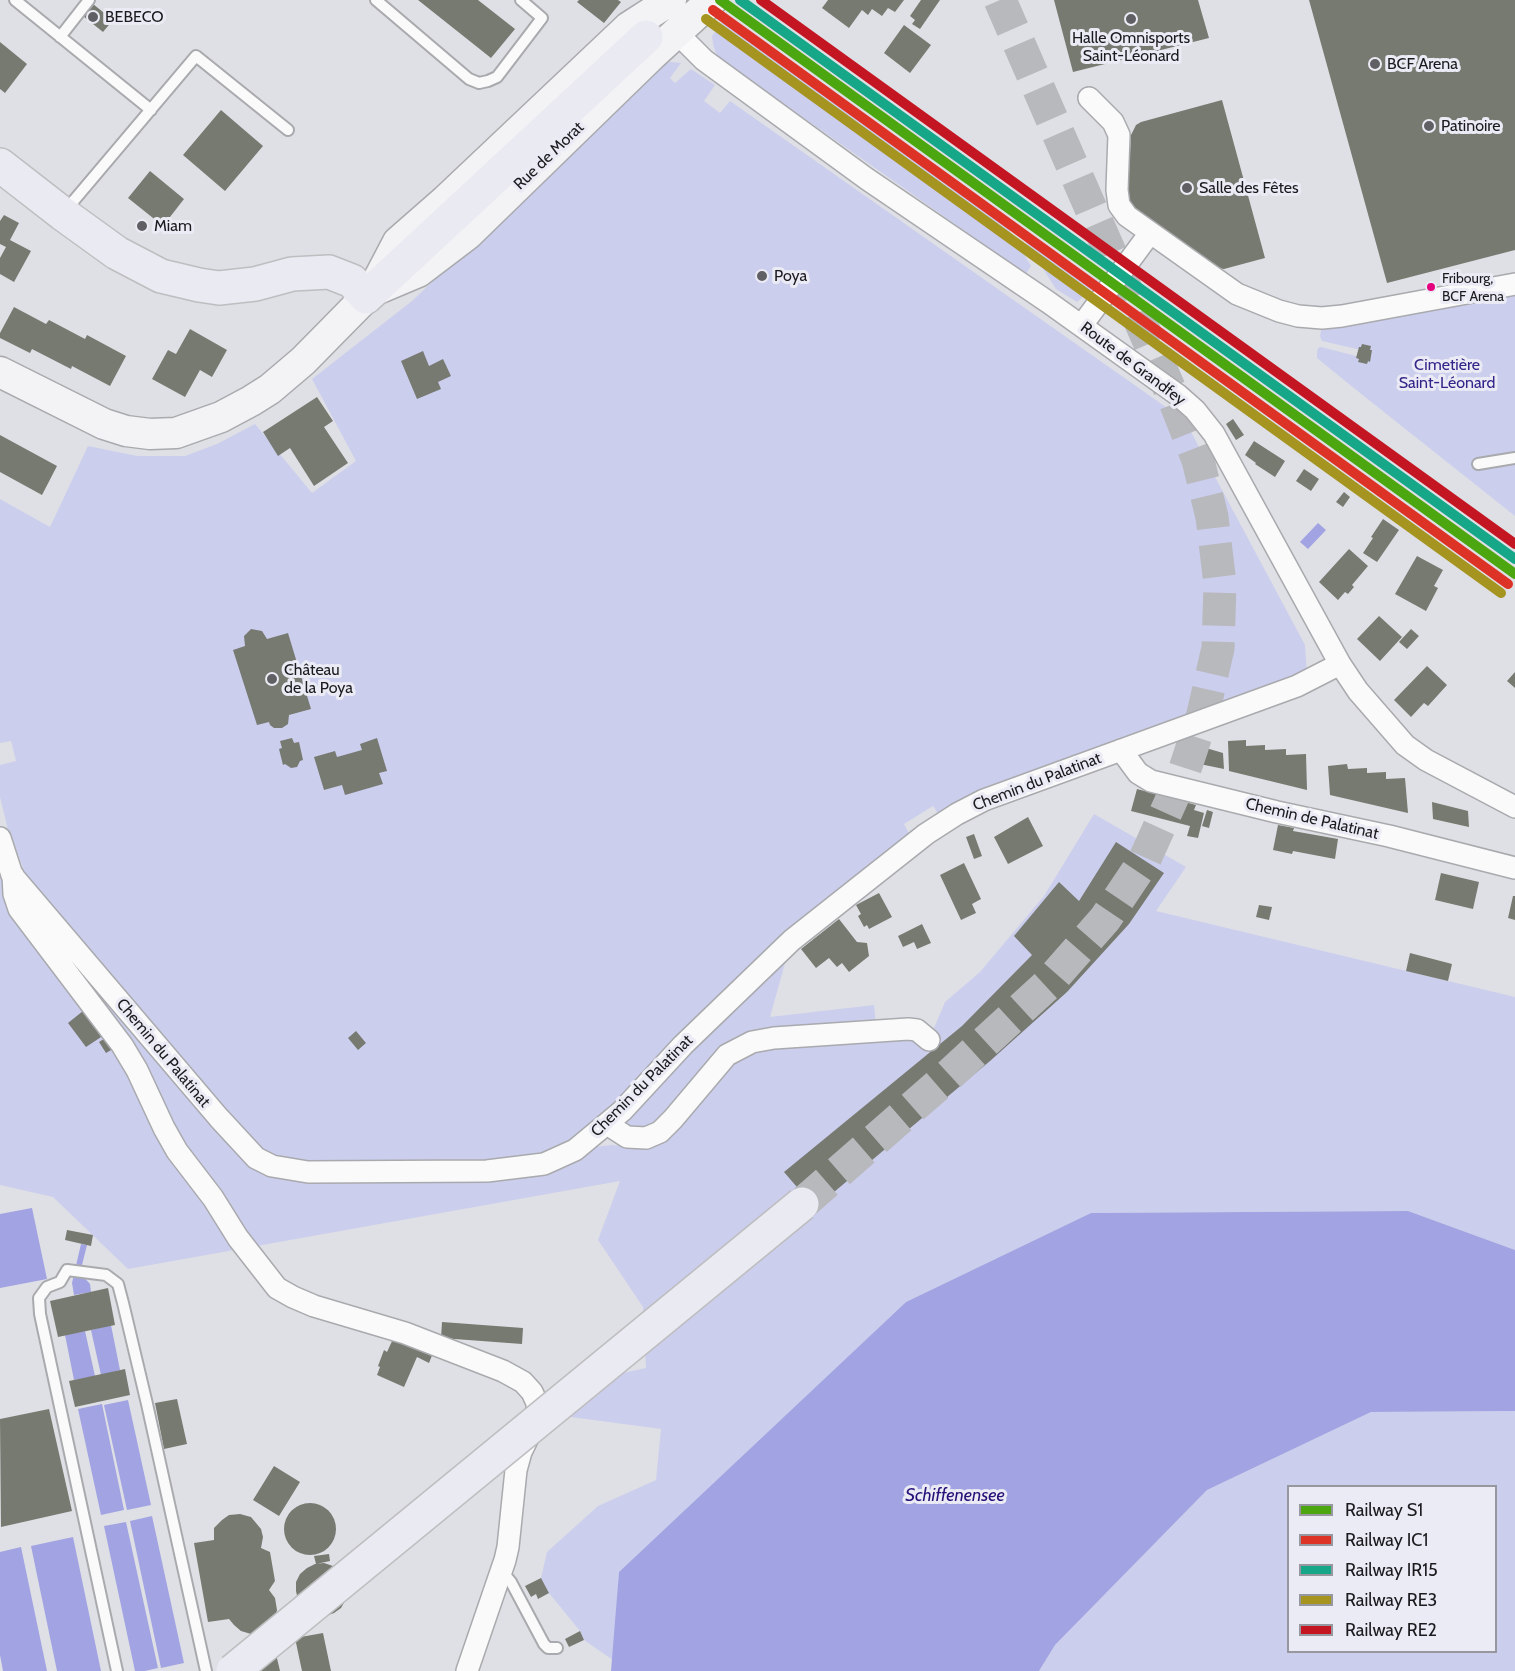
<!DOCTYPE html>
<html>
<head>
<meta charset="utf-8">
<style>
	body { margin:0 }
	#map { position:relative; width:1515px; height:1671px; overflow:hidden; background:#dfe0e5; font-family:Cabin,sans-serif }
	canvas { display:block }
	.legend { position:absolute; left:1287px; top:1485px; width:210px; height:168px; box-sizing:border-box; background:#eaebf4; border:2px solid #97989f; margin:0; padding:8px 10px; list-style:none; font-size:18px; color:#1b1b1f }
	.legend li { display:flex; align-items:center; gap:12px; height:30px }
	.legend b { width:30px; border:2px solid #97989f }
</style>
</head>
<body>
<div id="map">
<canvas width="1515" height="1671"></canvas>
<ul class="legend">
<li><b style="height:8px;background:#4ca60f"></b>Railway S1</li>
<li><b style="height:8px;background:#dd3327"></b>Railway IC1</li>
<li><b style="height:8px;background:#15a788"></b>Railway IR15</li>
<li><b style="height:8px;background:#a5941f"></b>Railway RE3</li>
<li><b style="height:8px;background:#c31622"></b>Railway RE2</li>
</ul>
</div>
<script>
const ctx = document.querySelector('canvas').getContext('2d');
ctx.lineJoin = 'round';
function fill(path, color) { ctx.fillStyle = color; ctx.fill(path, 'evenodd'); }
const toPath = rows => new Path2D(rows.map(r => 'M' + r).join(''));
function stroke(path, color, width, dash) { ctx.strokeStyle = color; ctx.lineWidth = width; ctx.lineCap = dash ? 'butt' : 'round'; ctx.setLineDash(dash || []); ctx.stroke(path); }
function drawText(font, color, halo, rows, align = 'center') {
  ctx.font = font + ' Cabin,sans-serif'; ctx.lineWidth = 6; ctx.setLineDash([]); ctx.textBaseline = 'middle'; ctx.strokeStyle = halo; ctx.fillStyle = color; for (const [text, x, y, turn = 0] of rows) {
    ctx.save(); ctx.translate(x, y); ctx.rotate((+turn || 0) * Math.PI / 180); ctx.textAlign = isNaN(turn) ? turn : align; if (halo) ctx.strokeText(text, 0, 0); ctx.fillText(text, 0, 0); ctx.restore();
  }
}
const green = toPath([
	[725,18,1002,218,1031,266,1026,274,717,57,713,44,712,36],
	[671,62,681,63,670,78,675,83,691,69,715,85,704,101,720,113,730,101,1173,412,1191,432,1305,645,1307,675,941,818,933,806,904,824,912,839,782,940,594,1147,612,1145,631,1147,728,1065,751,1052,776,1046,855,1039,929,1040,945,1002,980,972,1044,896,1094,814,1186,867,1156,911,1515,997,1515,1250,1408,1211,1091,1213,906,1302,619,1572,613,1660,584,1640,580,1631,549,1593,541,1578,547,1552,598,1506,656,1480,661,1429,571,1417,554,1388,646,1368,643,1307,598,1240,620,1181,128,1269,53,1197,0,1185,0,876,24,870,8,830,0,797,0,765,16,761,11,741,0,743,0,499,50,527,88,446,137,456,185,456,217,444,255,424,312,493,356,461,312,379,412,301,655,70,664,63],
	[1018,230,1083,277,1086,273,1098,281,1093,288,1077,302,1056,289],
	[1515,293,1515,516,1355,389,1317,358,1317,353,1318,348,1321,347,1360,357,1361,350,1322,341,1320,336,1321,330,1325,327],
	[787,956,770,1017,874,1005,876,1026,751,1038,656,1126,637,1130,626,1125,625,1116],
	[1515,1411,1515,1671,1039,1671,1055,1645,1207,1490,1371,1412],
	[1288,1486,1496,1486,1496,1652,1288,1652]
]);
const water = toPath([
	[1318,523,1326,530,1308,549,1300,542],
	[32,1208,47,1279,0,1288,0,1214],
	[1408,1211,1515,1250,1515,1411,1371,1412,1207,1490,1055,1645,1039,1671,611,1671,619,1572,906,1302,1091,1213],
	[81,1244,87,1245,81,1269,81,1274,90,1284,91,1292,74,1295,72,1283],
	[111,1325,120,1370,101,1375,91,1330],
	[85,1331,95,1376,74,1380,65,1335],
	[128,1400,151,1505,127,1510,104,1405],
	[102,1404,124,1510,101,1515,78,1409],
	[152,1516,184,1663,161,1668,130,1521],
	[126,1522,158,1668,145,1671,135,1671,104,1526],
	[73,1537,101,1671,57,1671,31,1546],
	[21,1547,47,1671,3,1671,0,1655,0,1552]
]);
const building = toPath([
	[418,0,478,0,515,29,491,58],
	[579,0,618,0,621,2,604,23,577,2],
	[828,0,904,0,895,12,888,8,882,16,872,9,868,15,862,10,849,28,822,8],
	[921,0,940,0,920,29,912,24,915,20,910,16],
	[1054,0,1198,0,1209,38,1073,72],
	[1309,0,1515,0,1515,250,1387,283],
	[93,4,113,20,103,32,83,16],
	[904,25,931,45,910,73,884,53],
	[0,42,27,64,5,93,0,89],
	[1222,100,1265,258,1224,269,1217,268,1141,220,1129,201,1128,193,1131,135,1136,125,1141,122],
	[221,110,263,146,225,191,183,155],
	[150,171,184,199,163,226,128,198],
	[4,215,19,223,10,240,31,251,14,282,0,274,0,258,6,247,0,244,0,221],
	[14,307,46,324,49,320,85,339,87,335,126,356,110,386,72,366,71,369,32,349,30,353,0,338,0,333],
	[190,329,227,350,212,377,200,370,185,397,152,379,168,350,176,354],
	[1362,344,1371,346,1370,350,1372,350,1370,362,1368,361,1367,364,1358,362,1359,359,1356,358,1359,347,1361,347],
	[423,351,429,366,443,359,451,376,438,382,441,389,417,399,401,361],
	[317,397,333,421,324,427,348,463,314,486,290,448,278,456,263,432],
	[1233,419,1244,435,1236,440,1226,424],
	[0,435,57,466,42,495,0,472],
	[1254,441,1285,461,1275,477,1255,464,1256,463,1245,455],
	[1304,469,1319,479,1311,491,1296,481],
	[1344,492,1350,497,1343,507,1336,502],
	[1383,519,1399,530,1377,562,1363,553,1373,538,1371,537],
	[1349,549,1368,566,1352,585,1354,587,1348,594,1345,592,1338,600,1319,582],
	[1417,556,1443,570,1434,586,1438,588,1426,611,1395,594],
	[1379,616,1402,637,1380,661,1357,639],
	[251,629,262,631,267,639,288,633,311,709,289,715,288,724,282,728,274,728,270,725,269,722,257,725,233,650,245,646,244,636],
	[1411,629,1419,636,1407,649,1399,642],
	[1427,666,1447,685,1428,706,1424,703,1411,717,1394,700],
	[1515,672,1515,688,1507,681],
	[292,738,294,743,299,742,303,760,300,761,297,767,291,768,285,764,283,765,279,749,282,748,280,741],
	[377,738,387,771,379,773,383,784,345,795,342,785,324,790,314,757,335,751,337,757,362,750,360,744],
	[1246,740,1246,746,1265,745,1265,750,1286,749,1286,755,1306,754,1307,790,1229,771,1228,741],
	[1206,748,1223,753,1224,769,1190,762,1190,754],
	[1347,764,1348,769,1367,768,1367,773,1386,772,1386,779,1405,778,1408,813,1330,795,1328,766],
	[1137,789,1196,805,1194,810,1204,813,1198,838,1187,836,1190,826,1131,811],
	[1432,802,1468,811,1469,827,1433,819],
	[1207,810,1213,812,1209,828,1202,826],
	[1028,817,1043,846,1008,864,994,837],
	[1278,825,1294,828,1293,831,1338,839,1335,859,1293,851,1292,854,1273,850],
	[974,834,982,856,974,859,966,837],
	[1116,842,1164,873,1129,924,1067,992,990,1061,815,1208,784,1172,962,1026,1032,955,1014,936,1059,882,1079,901],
	[964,863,981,899,972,904,976,913,961,920,940,875],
	[1441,873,1479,882,1473,909,1435,900],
	[879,893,892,917,869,929,867,925,864,927,858,916,861,914,856,905],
	[1513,896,1515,896,1515,920,1508,918],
	[1259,905,1272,907,1269,920,1256,917],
	[839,919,857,942,867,943,869,956,849,972,842,963,837,967,829,958,816,968,801,949],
	[922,924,931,943,917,949,914,942,903,947,898,936],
	[1410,953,1452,964,1448,981,1406,971],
	[88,1007,107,1033,86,1047,68,1023],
	[356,1031,366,1043,358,1050,348,1038],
	[110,1035,118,1046,106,1053,99,1042],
	[67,1230,93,1235,91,1246,65,1240],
	[108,1288,115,1325,58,1337,50,1301],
	[442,1322,523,1328,522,1344,441,1338],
	[393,1339,420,1350,421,1347,433,1353,429,1363,417,1357,404,1387,377,1375,380,1367,378,1366,384,1350,387,1352],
	[125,1369,130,1395,75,1407,69,1381],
	[177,1399,187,1444,164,1449,155,1403],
	[49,1409,72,1511,1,1527,0,1419],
	[274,1466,300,1482,279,1516,253,1500],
	'284 1529a26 26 0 1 1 52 0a26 26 0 1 1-52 0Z',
	[240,1514,251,1517,261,1529,263,1537,261,1548,270,1552,275,1581,269,1590,275,1598,277,1610,275,1621,261,1633,251,1634,241,1631,234,1625,229,1619,208,1622,194,1543,214,1540,214,1528,222,1520,229,1515],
	[329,1554,330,1561,316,1564,314,1556],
	[324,1563,333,1566,340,1571,348,1593,345,1601,341,1608,334,1613,326,1616,298,1600,296,1591,296,1582,300,1574,307,1568,315,1564],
	[541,1578,549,1593,538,1599,536,1594,531,1597,525,1586],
	[580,1631,584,1640,569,1647,565,1639],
	[323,1633,331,1671,302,1671,295,1638],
	[276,1654,280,1671,221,1671]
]);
const primaryTunnel = toPath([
	[802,1204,946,1078,1047,985,1105,919,1144,861,1184,772,1203,714,1218,648,1220,584,1212,517,1198,460,1174,399,1000,0]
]);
const service = toPath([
	[15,0,151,110],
	[376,0,469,79,479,83,488,81,497,77,542,18,521,0],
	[60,37,89,0],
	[65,211,196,56,288,130],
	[1478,464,1515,458],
	[500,1573,506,1576,511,1582,544,1644,548,1648,557,1648],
	[117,1671,40,1314,39,1298,47,1287,60,1282,67,1270,106,1275,118,1284,123,1303,147,1404,206,1671]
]);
const minor = toPath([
	[677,33,704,60,867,179,1048,302,1178,395,1195,410,1214,434,1340,664,1358,691,1405,745,1426,760,1515,807],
	[1089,98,1113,122,1119,135,1117,190,1119,205,1127,216,1237,294,1279,311,1298,316,1322,318,1342,316,1515,284],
	[1082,325,1150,233],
	[1121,750,1138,773,1151,781,1277,812,1389,836,1515,868],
	[0,838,12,875,219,1118,256,1158,272,1166,308,1172,487,1171,544,1164,575,1150,622,1111,683,1045,792,940,926,834,957,814,984,800,1297,686,1340,664],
	[13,875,14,894,19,909,122,1045,137,1070,164,1128,177,1151,213,1198,238,1238,277,1288,293,1297,314,1306,405,1333,503,1371,523,1382,532,1392,537,1403,537,1413,535,1423,521,1452,516,1470,508,1547,505,1560,467,1671],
	[607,1124,627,1137,646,1138,660,1132,673,1119,727,1055,752,1042,774,1038,908,1029,917,1030,929,1040]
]);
const secondary = toPath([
	[376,284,398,242,446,200,629,27,671,0],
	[380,288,418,272,468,234,652,55,712,0],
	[0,372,104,424,126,431,150,434,176,433,221,417,251,401,270,389,303,361,366,297]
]);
const primary = toPath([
	[0,165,63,214,117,253,161,276,199,285,219,288,255,284,292,274,329,272,352,281,366,297,646,37]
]);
const primaryBridge = toPath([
	[233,1671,802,1204]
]);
const rail1 = toPath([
	[720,0,1515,574]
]);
const rail2 = toPath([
	[713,10,1508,584]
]);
const rail3 = toPath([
	[740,0,1515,559]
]);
const rail4 = toPath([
	[706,19,1501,593]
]);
const rail5 = toPath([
	[761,0,1515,544]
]);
const markers = [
	[93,17,6,"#606064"],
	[1131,19,6,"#606064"],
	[1375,64,6,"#606064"],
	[1429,126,6,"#606064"],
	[1187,188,6,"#606064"],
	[142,226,6,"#606064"],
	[762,276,6,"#606064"],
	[1431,287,5,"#e5007d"],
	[272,679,6,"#606064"]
];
const busNames = [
	["Fribourg,",1442,279],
	["BCF Arena",1442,297]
];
const poiNames = [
	["BEBECO",105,17],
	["Halle Omnisports",1131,38,"center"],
	["Saint-Léonard",1131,56,"center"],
	["BCF Arena",1387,64],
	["Patinoire",1441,126],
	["Salle des Fêtes",1199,188],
	["Miam",154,226],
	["Poya",774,276],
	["Château",284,670],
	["de la Poya",284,688]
];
const streetNames = [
	["Rue de Morat",549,156,-44],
	["Route de Grandfey",1133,364,37],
	["Chemin du Palatinat",1037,782,-21],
	["Chemin de Palatinat",1312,819,13],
	["Chemin du Palatinat",163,1053,50],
	["Chemin du Palatinat",642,1086,-45]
];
const parkNames = [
	["Cimetière",1447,365],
	["Saint-Léonard",1447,383]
];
const waterNames = [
	["Schiffenensee",955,1496]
];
fill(green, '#ccceed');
fill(water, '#a1a3e2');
fill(building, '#777a71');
stroke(primaryTunnel, '#b8b9bd', 33, [33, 16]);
stroke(service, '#a9aaad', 14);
stroke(minor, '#a9aaad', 24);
stroke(secondary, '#a9aaad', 33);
stroke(primary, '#bebec0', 36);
stroke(service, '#fafafb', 10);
stroke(minor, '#fafafb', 21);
stroke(secondary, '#f3f3f6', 30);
stroke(primary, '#e9eaf2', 33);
stroke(primaryBridge, '#bebec0', 36, []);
stroke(primaryBridge, '#e9eaf2', 33);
stroke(rail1, '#4ca60f', 10);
stroke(rail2, '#dd3327', 10);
stroke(rail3, '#15a788', 10);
stroke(rail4, '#a5941f', 10);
stroke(rail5, '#c31622', 10);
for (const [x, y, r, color] of markers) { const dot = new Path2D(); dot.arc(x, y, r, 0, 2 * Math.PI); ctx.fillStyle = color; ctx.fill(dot); stroke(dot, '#eaebf4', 2); }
drawText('14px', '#1b1b1f', '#eaebf4', busNames, 'left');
drawText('16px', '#1b1b1f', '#eaebf4', poiNames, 'left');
drawText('16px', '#1b1b1f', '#eaebf4', streetNames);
drawText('16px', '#33248a', '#eaebf4', parkNames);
drawText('italic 18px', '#281079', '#eaebf4', waterNames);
</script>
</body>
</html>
